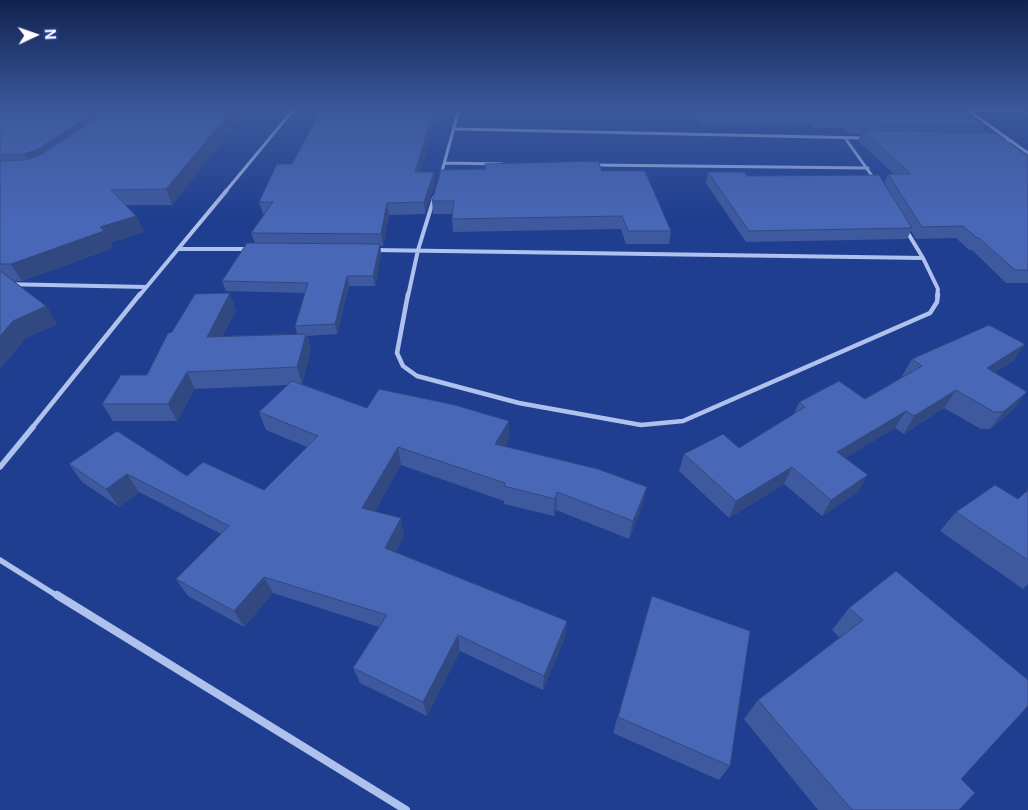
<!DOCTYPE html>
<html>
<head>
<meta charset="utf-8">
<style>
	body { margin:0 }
	#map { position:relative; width:1028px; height:810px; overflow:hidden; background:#1f3e90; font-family:Inter,sans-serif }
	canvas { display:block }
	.north { position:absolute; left:10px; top:10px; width:50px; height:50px; -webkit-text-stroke:4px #1f3e90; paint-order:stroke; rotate:87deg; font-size:14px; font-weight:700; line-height:20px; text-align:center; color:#fff }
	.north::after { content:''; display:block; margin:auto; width:18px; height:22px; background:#fff; clip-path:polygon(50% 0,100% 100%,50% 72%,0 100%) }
</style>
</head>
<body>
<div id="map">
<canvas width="1028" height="810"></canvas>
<div class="north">N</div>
</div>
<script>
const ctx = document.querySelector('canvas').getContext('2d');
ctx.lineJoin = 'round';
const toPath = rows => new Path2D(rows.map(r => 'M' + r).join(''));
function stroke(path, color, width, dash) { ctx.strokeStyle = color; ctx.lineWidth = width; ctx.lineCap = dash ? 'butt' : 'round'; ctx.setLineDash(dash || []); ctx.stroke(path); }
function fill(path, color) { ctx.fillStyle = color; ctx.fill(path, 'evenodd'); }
const minorFar4 = toPath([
	[966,109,1028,153],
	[969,110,1028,111],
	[455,129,864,138],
	[845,138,875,180],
	[1000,141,1012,141],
	[445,163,502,164],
	[593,165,868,168],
	[441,175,459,109],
	[226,191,294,109]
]);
const minorFar3 = toPath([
	[906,230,923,258,938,289,937,296],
	[179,249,248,249],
	[374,250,923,258],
	[0,284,146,287],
	[139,296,227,190],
	[408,296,418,250,434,198]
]);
const minorFar2 = toPath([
	[408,294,397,353,403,366,417,376,519,403,641,425,683,421,930,313,937,302,938,294],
	[32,428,140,294]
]);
const minorFar1 = toPath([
	[0,467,33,427],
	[0,560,59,597]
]);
const minor = toPath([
	[57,595,406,810]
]);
const wall = toPath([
	[0,109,248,109,172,205,126,205,136,216,144,232,110,243,113,248,22,281,14,281,46,306,57,324,26,338,0,369],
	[321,109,438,109,420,172,435,183,425,214,389,215,383,246,380,246,381,254,375,286,349,286,337,334,307,336,311,350,302,384,367,408,509,421,509,439,505,446,643,504,629,539,556,510,554,516,504,504,504,501,401,465,375,511,404,535,396,552,567,621,565,637,543,690,460,651,427,716,360,683,353,668,379,627,273,593,244,627,188,596,176,579,221,534,139,492,119,507,82,482,69,464,187,476,264,490,307,447,266,430,259,412,288,385,195,389,177,421,113,421,102,404,147,375,172,332,236,310,223,336,297,334,295,326,305,293,226,291,222,281,255,243,251,233,265,214,263,214,259,202,292,164],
	[690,109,960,109,985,126,981,133,1028,156,1028,283,1006,283,972,250,969,250,956,238,916,239,911,231,907,239,746,242,706,183,708,172,747,176,884,183,888,174,894,174,858,141,861,134,850,134,844,128,813,128,811,125,701,125],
	[1027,109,1028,109,1028,117,1023,114],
	[602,171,671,231,669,244,626,244,621,229,453,232,452,219,453,214,433,214,432,201],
	[1025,344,1013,361,995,372,1014,409,990,429,981,429,944,408,904,434,895,428,845,458,858,492,822,516,784,484,729,518,679,471,684,454,739,448,794,414,799,402,865,399,903,377,902,376,912,359],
	[1028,490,1028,584,1023,589,940,531,956,512,1018,499],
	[896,571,961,779,959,810,818,810,744,719,758,700,840,638,832,630,849,608],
	[652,596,730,766,719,780,613,733]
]);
const shadedWall = toPath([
	[99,109,125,109,32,169,24,154],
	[233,109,248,109,172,205,166,189],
	[434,109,438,109,417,183,415,172],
	[434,172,435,183,425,214,424,202],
	[387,203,389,215,383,246,381,234],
	[136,216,144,232,110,243,113,248,22,281,11,264,100,227],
	[380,244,381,254,375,286,373,276],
	[347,276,349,286,337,334,335,324],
	[230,293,236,310,214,354,207,337],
	[46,306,57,324,26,338,0,369,0,336,13,321],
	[306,334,311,350,302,384,297,367],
	[1025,344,1013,361,975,385,987,368],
	[187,372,195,389,177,421,168,404],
	[956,390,944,408,904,434,914,416],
	[1027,392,1014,409,990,429,1003,412],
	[906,411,895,428,828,469,837,452],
	[509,421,509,439,495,462,495,444],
	[398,447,401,465,367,525,362,508],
	[792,467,784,484,729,518,736,501],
	[127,474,139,492,119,507,106,489],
	[868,475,858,492,822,516,831,500],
	[647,487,643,504,629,539,633,521],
	[557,492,556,510,554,516,555,499],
	[401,518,404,535,389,565,385,548],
	[264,577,273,593,244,627,234,611],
	[567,621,565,637,543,690,544,676],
	[458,635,460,651,427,716,423,702]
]);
const building = toPath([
	[0,109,99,109,38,149,24,154,0,155,0,109],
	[111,109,233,109,166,189,111,190,136,216,100,227,104,231,11,264,0,264,0,161,25,160,40,155,111,109],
	[321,109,434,109,415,172,434,172,424,202,387,203,381,234,251,233,273,202,259,202,277,164,292,164,321,109],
	[699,109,960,109,985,126,854,123,847,117,817,117,814,114,704,114,699,109],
	[862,130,995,133,1028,156,1028,270,1015,270,979,238,977,238,963,226,922,227,888,174,911,174,862,130],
	[598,161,602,171,645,171,671,231,628,231,622,216,452,219,454,201,432,201,441,170,486,169,485,164,598,161],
	[708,172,744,172,747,176,879,175,912,228,749,231,708,172],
	[247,243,380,244,373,276,347,276,335,324,295,326,308,283,222,281,247,243],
	[0,271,46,306,13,321,0,336,0,271],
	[230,293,207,337,306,334,297,367,187,372,168,404,102,404,121,375,147,375,168,333,172,332,195,294,230,293],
	[989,325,1025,344,987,368,1027,392,1003,412,994,412,956,390,914,416,906,411,837,452,868,475,831,500,792,467,736,501,684,454,723,434,739,448,805,407,799,402,839,381,865,399,922,366,912,359,989,325],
	[292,381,367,408,379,389,455,405,509,421,495,444,598,469,647,487,633,521,557,492,555,499,504,486,505,483,398,447,362,508,401,518,385,548,567,621,544,676,458,635,423,702,353,668,387,615,264,577,234,611,176,579,229,526,127,474,106,489,69,464,117,431,187,476,203,462,264,490,318,436,259,412,292,381],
	[995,485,1018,499,1028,490,1028,560,956,512,995,485],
	[896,571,1028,680,1028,706,961,779,975,793,959,810,852,810,758,700,863,620,849,608,896,571],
	[652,596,750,631,730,766,618,717,652,596]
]);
stroke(minorFar4, '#afc1ed', 3);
stroke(minorFar3, '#afc1ed', 4);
stroke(minorFar2, '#afc1ed', 4.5);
stroke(minorFar1, '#afc1ed', 5.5);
stroke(minor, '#afc1ed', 8);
fill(wall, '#3e599d');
fill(shadedWall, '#324880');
fill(building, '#4867b7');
stroke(building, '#324880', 1);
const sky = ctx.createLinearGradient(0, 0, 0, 222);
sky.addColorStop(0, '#11224f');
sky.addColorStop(0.49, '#3c589c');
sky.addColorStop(1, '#3c589c00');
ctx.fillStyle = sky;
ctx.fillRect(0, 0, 1028, 222);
</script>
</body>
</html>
